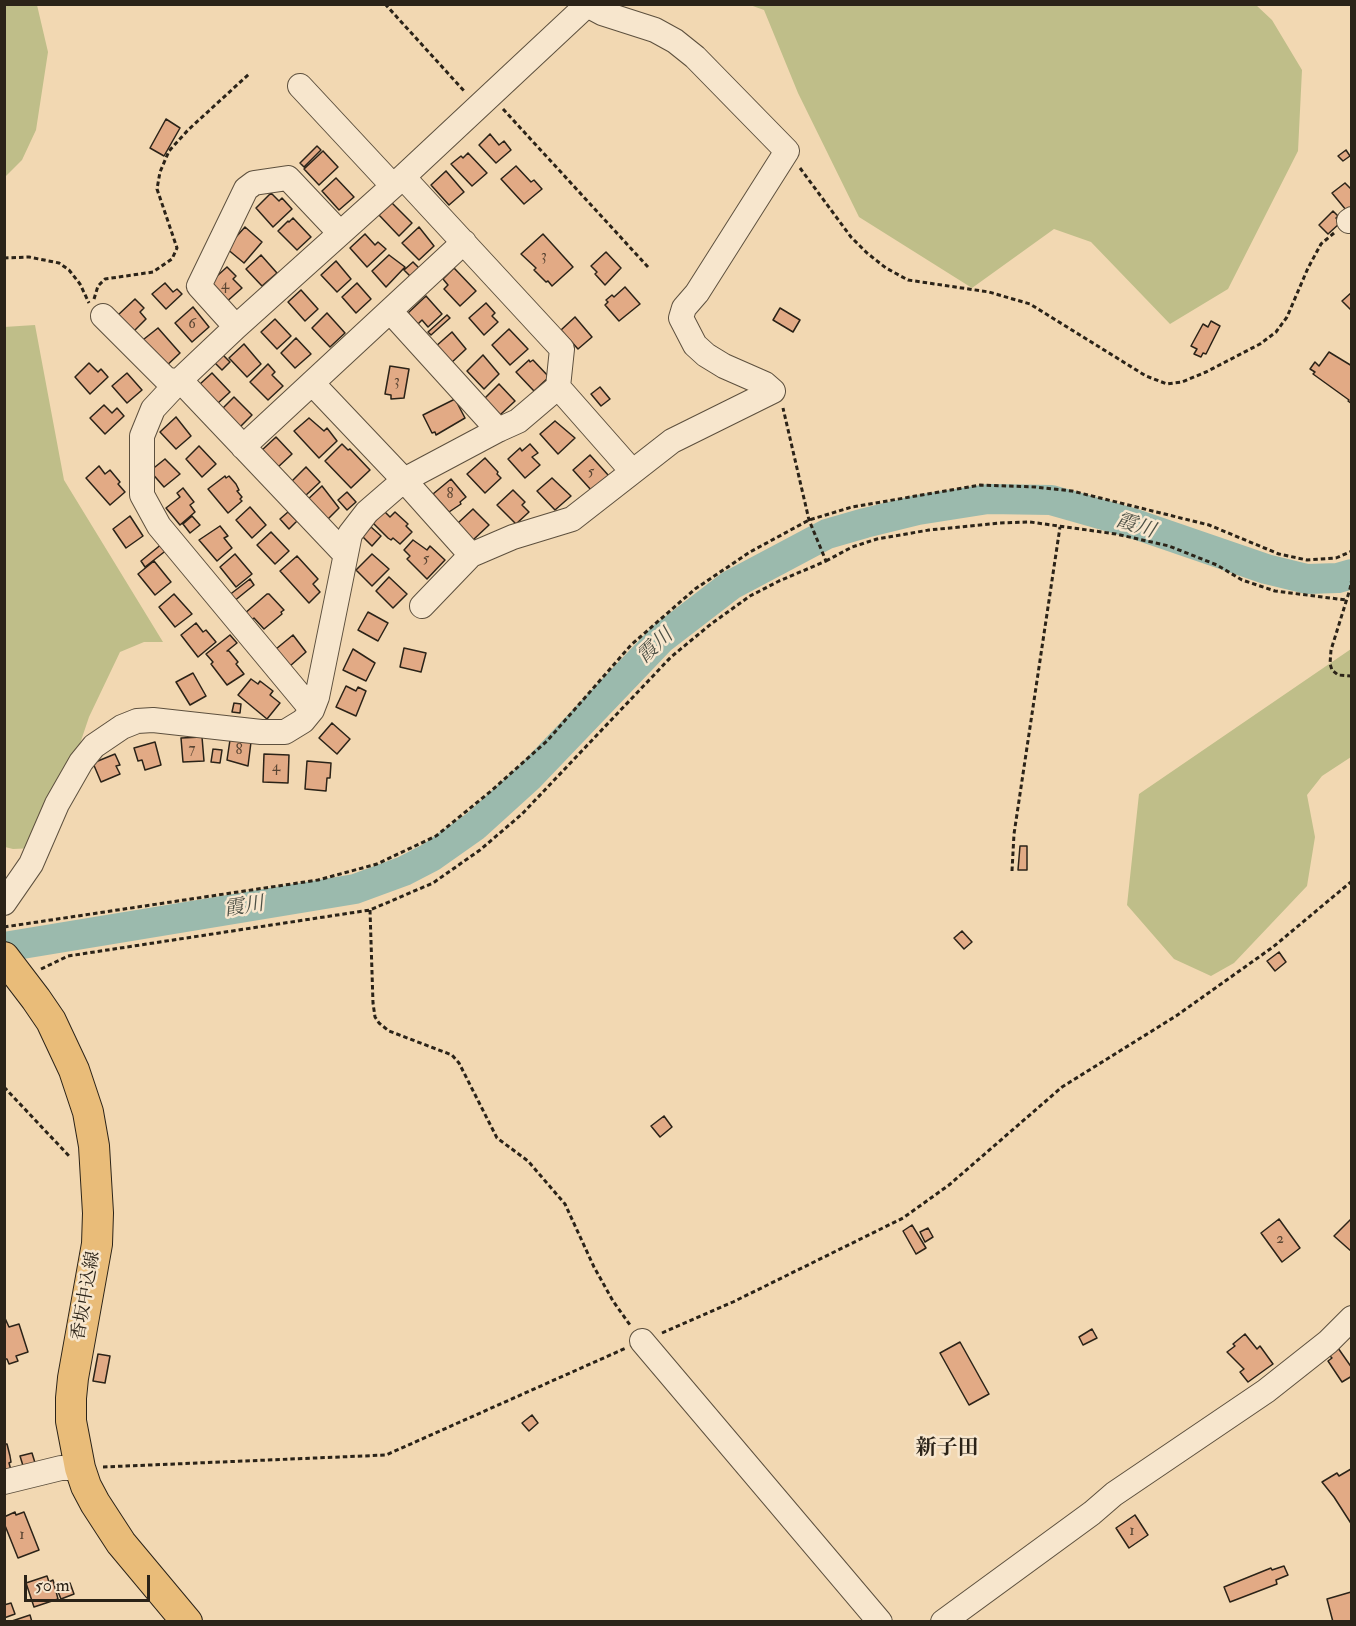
<!DOCTYPE html>
<html>
<head>
<meta charset="utf-8">
<style>
	body { margin:0 }
	#map { position:relative; width:1356px; height:1626px; overflow:hidden; background:#f2d8b2; font-family:"IM FELL Double Pica",serif }
	canvas { display:block }
	.frame { position:absolute; inset:0; border:6px solid #2b2318; pointer-events:none }
	.scale { position:absolute; left:24px; top:1575px; width:126px; height:27px; box-sizing:border-box; border:3px solid #2b2318; border-top:0; padding-left:8px; font-size:18px; line-height:21px; white-space:nowrap; color:#2b2318; -webkit-text-stroke:4px #f7e6cd; paint-order:stroke }
</style>
</head>
<body>
<div id="map">
<canvas width="1356" height="1626"></canvas>
<div class="frame"></div>
<div class="scale">50 m</div>
</div>
<script>
const ctx = document.querySelector('canvas').getContext('2d');
ctx.lineJoin = 'round';
function fill(path, color) { ctx.fillStyle = color; ctx.fill(path, 'evenodd'); }
const toPath = rows => new Path2D(rows.map(r => 'M' + r).join(''));
function stroke(path, color, width, dash) { ctx.strokeStyle = color; ctx.lineWidth = width; ctx.lineCap = dash ? 'butt' : 'round'; ctx.setLineDash(dash || []); ctx.stroke(path); }
function drawText(font, color, halo, rows, align = 'center') {
  ctx.font = font + ' "IM FELL Double Pica","Noto Serif JP",serif'; ctx.lineWidth = 5; ctx.setLineDash([]); ctx.textBaseline = 'middle'; ctx.strokeStyle = halo; ctx.fillStyle = color; for (const [text, x, y, turn = 0] of rows) {
    ctx.save(); ctx.translate(x, y); ctx.rotate((+turn || 0) * Math.PI / 180); ctx.textAlign = isNaN(turn) ? turn : align; if (halo) ctx.strokeText(text, 0, 0); ctx.fillText(text, 0, 0); ctx.restore();
  }
}
const green = toPath([
	[5,4,37,5,48,52,36,130,22,160,5,177],
	[750,5,1256,5,1272,20,1302,70,1298,151,1228,289,1170,324,1091,242,1054,229,972,288,859,217,798,93,764,10],
	[35,325,64,480,163,642,144,642,120,652,89,717,56,815,35,848,13,849,5,847,4,327],
	[1351,649,1351,757,1322,776,1307,795,1315,837,1307,886,1234,963,1211,976,1174,959,1127,905,1139,794]
]);
const river = toPath([
	[4,947,355,889,404,871,431,857,475,826,529,777,662,638,731,585,827,534,865,523,918,510,988,499,1051,500,1132,523,1266,569,1307,579,1338,578,1352,574]
]);
const building = toPath([
	[166,119,180,128,164,156,150,148,166,119],
	[490,134,499,145,504,141,511,150,496,163,479,145,490,134],
	[317,146,321,150,304,167,300,163,317,146],
	[1346,150,1350,156,1343,161,1338,156,1346,150],
	[323,151,338,167,319,185,304,169,323,151],
	[468,153,487,173,472,186,451,164,461,156,463,158,468,153],
	[516,166,531,182,534,180,542,189,524,204,501,179,516,166],
	[446,171,464,192,449,205,431,185,446,171],
	[336,178,354,197,339,210,322,191,336,178],
	[1345,183,1352,190,1351,216,1332,193,1345,183],
	[271,193,279,201,282,198,292,209,273,227,256,208,271,193],
	[392,203,412,223,399,236,379,215,392,203],
	[1333,211,1338,216,1336,218,1340,223,1328,234,1319,225,1333,211],
	[293,218,311,237,297,250,278,231,288,221,289,222,293,218],
	[245,227,262,242,244,263,226,248,245,227],
	[419,227,434,246,419,260,402,243,419,227],
	[365,234,375,245,378,242,386,249,367,267,350,248,365,234],
	[543,234,573,267,552,286,548,281,546,282,534,270,536,268,521,254,543,234],
	[606,252,621,268,605,285,595,274,597,272,591,266,606,252],
	[261,255,277,273,262,286,246,269,261,255],
	[389,255,405,267,386,287,372,271,389,255],
	[336,261,351,279,337,292,321,275,336,261],
	[413,262,420,269,411,277,404,270,413,262],
	[227,267,236,276,233,279,242,288,224,304,207,285,227,267],
	[454,268,476,291,460,306,444,289,448,285,443,279,454,268],
	[165,283,173,292,177,289,182,294,166,309,152,294,165,283],
	[357,283,371,299,356,313,342,297,357,283],
	[625,287,640,304,619,321,605,305,608,302,606,300,612,295,614,297,625,287],
	[301,290,318,309,305,321,288,302,301,290],
	[1352,292,1352,311,1342,301,1352,292],
	[426,296,442,314,428,327,422,320,418,324,408,313,426,296],
	[135,299,144,308,140,312,146,319,132,333,117,316,135,299],
	[486,303,495,313,492,316,498,322,484,335,469,318,486,303],
	[193,307,209,327,192,342,175,323,193,307],
	[780,308,800,320,793,332,773,320,780,308],
	[327,313,345,333,330,347,312,328,327,313],
	[447,315,450,318,431,335,428,332,447,315],
	[575,317,592,337,578,349,561,330,575,317],
	[275,319,291,336,277,349,261,332,275,319],
	[1211,321,1220,326,1206,354,1203,353,1201,357,1194,354,1197,349,1191,346,1203,324,1208,327,1211,321],
	[158,328,180,353,163,369,139,343,158,328],
	[509,329,528,349,510,365,492,345,509,329],
	[452,332,466,349,450,364,435,347,452,332],
	[296,338,311,354,295,368,281,353,296,338],
	[244,344,261,364,247,377,229,358,244,344],
	[1329,352,1352,366,1352,404,1348,401,1349,400,1313,374,1315,372,1310,369,1315,362,1319,366,1329,352],
	[222,354,230,362,222,370,213,361,222,354],
	[483,355,499,374,484,389,467,371,483,355],
	[529,360,530,362,533,360,549,377,534,391,516,372,529,360],
	[89,363,98,372,101,369,108,377,90,394,75,377,89,363],
	[268,364,275,372,272,375,283,386,268,400,250,382,268,364],
	[390,366,409,369,404,398,391,399,391,395,385,394,390,366],
	[127,373,142,390,127,403,112,386,127,373],
	[212,373,230,392,217,404,199,385,212,373],
	[499,384,515,401,500,415,484,399,499,384],
	[600,387,610,399,601,406,591,394,600,387],
	[234,397,252,415,240,427,222,409,234,397],
	[455,399,465,418,436,435,435,432,432,433,423,415,455,399],
	[104,405,112,413,117,408,124,416,105,434,90,418,104,405],
	[176,417,191,436,176,449,160,432,176,417],
	[309,418,324,431,327,428,337,441,319,458,294,431,309,418],
	[555,421,575,438,558,454,540,434,555,421],
	[276,437,292,454,277,468,261,451,276,437],
	[342,444,348,450,350,449,370,470,351,488,325,461,342,444],
	[530,444,538,453,532,457,540,465,525,478,508,459,520,448,522,451,530,444],
	[199,446,216,464,202,477,186,459,199,446],
	[590,455,609,476,592,491,573,470,590,455],
	[485,458,498,472,497,474,501,478,485,493,467,474,485,458],
	[165,459,180,474,164,487,150,471,165,459],
	[99,466,105,474,110,470,120,482,118,484,125,492,110,505,86,478,99,466],
	[306,467,320,482,304,497,290,483,306,467],
	[225,476,226,478,229,476,236,484,239,490,237,491,242,497,240,499,242,501,228,513,208,489,225,476],
	[552,478,571,496,555,510,537,491,552,478],
	[451,479,466,497,460,502,461,504,449,512,433,494,451,479],
	[322,486,339,508,325,522,305,502,322,486],
	[183,488,194,502,190,505,195,512,180,525,166,508,180,497,177,493,183,488],
	[513,490,525,502,522,505,529,512,516,524,497,505,513,490],
	[347,492,356,502,347,510,338,500,347,492],
	[250,507,266,525,252,538,236,520,250,507],
	[473,509,489,525,473,540,458,523,473,509],
	[384,511,390,517,395,512,408,524,406,526,412,532,400,544,393,538,391,540,388,538,373,523,384,511],
	[288,512,297,521,289,529,280,519,288,512],
	[130,516,143,536,126,548,113,529,130,516],
	[192,516,200,525,190,533,183,524,192,516],
	[220,526,228,536,224,538,232,548,217,561,199,540,220,526],
	[371,527,381,536,372,546,362,536,371,527],
	[271,532,289,551,275,564,257,545,271,532],
	[413,540,427,550,430,546,445,560,427,579,407,559,410,556,404,550,413,540],
	[163,543,168,549,145,567,141,561,163,543],
	[235,554,252,574,236,587,220,567,235,554],
	[372,554,389,569,372,586,356,570,372,554],
	[297,556,318,579,313,584,320,592,309,603,280,571,297,556],
	[154,561,171,582,155,595,138,574,154,561],
	[389,577,407,594,393,608,376,591,389,577],
	[250,579,254,585,233,602,228,596,250,579],
	[174,594,192,614,175,627,159,607,174,594],
	[267,594,269,594,284,610,281,612,282,614,264,629,254,618,250,621,244,614,267,594],
	[368,612,388,623,378,641,358,630,368,612],
	[196,623,203,632,206,630,216,642,198,657,181,635,196,623],
	[230,635,237,643,227,651,229,651,238,662,236,664,244,674,227,685,211,664,213,662,206,654,230,635],
	[293,635,306,652,290,666,276,649,293,635],
	[404,648,426,653,421,672,400,667,404,648],
	[353,649,375,663,366,681,343,670,353,649],
	[193,673,206,696,190,705,176,682,193,673],
	[251,679,258,684,260,681,273,691,270,695,280,703,267,719,238,695,251,679],
	[346,686,356,691,358,687,366,691,356,716,336,707,346,686],
	[234,703,241,704,240,713,232,712,234,703],
	[332,723,350,739,337,754,319,738,332,723],
	[202,737,204,761,183,762,181,738,202,737],
	[230,740,251,742,248,766,227,760,230,740],
	[155,742,161,765,145,770,142,760,138,761,134,748,155,742],
	[213,749,222,750,220,763,211,762,213,749],
	[115,754,120,765,116,766,120,774,101,782,93,763,115,754],
	[264,754,289,755,288,783,263,782,264,754],
	[307,761,331,763,330,778,327,778,326,791,305,789,307,761],
	[1020,846,1027,846,1027,870,1018,870,1020,846],
	[962,931,972,942,964,949,954,938,962,931],
	[1279,952,1286,962,1275,971,1267,961,1279,952],
	[664,1116,672,1127,660,1137,651,1126,664,1116],
	[1352,1218,1352,1252,1334,1236,1352,1218],
	[1279,1219,1300,1248,1282,1262,1261,1233,1279,1219],
	[912,1225,926,1248,916,1254,903,1231,912,1225],
	[928,1228,933,1237,925,1242,920,1232,928,1228],
	[4,1316,9,1327,19,1324,28,1352,16,1356,18,1361,9,1364,7,1359,4,1359,4,1316],
	[1092,1329,1097,1338,1083,1345,1079,1337,1092,1329],
	[1245,1334,1257,1349,1260,1346,1273,1364,1248,1382,1240,1372,1244,1369,1227,1352,1235,1346,1233,1344,1245,1334],
	[960,1342,989,1394,969,1405,940,1353,960,1342],
	[1338,1348,1352,1368,1352,1376,1342,1382,1328,1361,1332,1358,1329,1355,1338,1348],
	[98,1354,110,1356,105,1383,93,1381,98,1354],
	[532,1415,538,1423,529,1431,522,1423,532,1415],
	[4,1444,7,1444,10,1456,11,1462,9,1463,12,1474,4,1476,4,1444],
	[32,1453,36,1466,24,1469,20,1456,32,1453],
	[1351,1469,1352,1470,1352,1525,1334,1497,1322,1482,1337,1473,1339,1476,1351,1469],
	[15,1512,16,1515,24,1512,39,1550,18,1558,4,1523,4,1517,15,1512],
	[1135,1515,1148,1535,1129,1548,1116,1528,1135,1515],
	[1284,1566,1288,1575,1276,1580,1277,1584,1230,1602,1224,1587,1271,1568,1272,1570,1284,1566],
	[47,1576,49,1582,53,1580,58,1599,34,1607,26,1583,47,1576],
	[70,1583,74,1594,61,1599,56,1587,70,1583],
	[1351,1592,1352,1622,1333,1622,1327,1599,1351,1592],
	[11,1603,15,1614,4,1618,4,1605,11,1603],
	[30,1615,32,1622,9,1622,30,1615]
]);
const path = toPath([
	[385,4,465,92],
	[503,109,648,267],
	[800,168,851,237,867,253,886,268,908,280,989,292,1030,304,1146,376,1167,384,1182,382,1206,372,1260,344,1276,332,1287,317,1308,268,1321,244,1334,233],
	[4,258,29,257,59,263,69,270,80,284,89,303],
	[94,299,98,286,105,279,153,272,172,259,177,248,157,189,160,172,169,151,188,130,249,74],
	[826,561,852,547,877,539,929,530,1000,523,1030,522,1116,534,1169,546,1217,565,1242,580,1275,591,1346,600],
	[1352,578,1350,589,1331,650,1330,664,1332,670,1338,675,1352,676],
	[1012,871,1014,834,1060,527],
	[370,910,373,1003,375,1017,379,1023,389,1031,452,1055,459,1063,497,1138,528,1161,565,1204,594,1267,613,1301,630,1325],
	[4,927,318,880,377,864,436,836,491,791,547,741,631,645,695,589,750,552,809,520,852,507,980,485,1035,487,1072,491,1209,525,1279,554,1307,560,1336,558,1352,551],
	[41,969,68,956,370,910,433,883,480,850,522,814,671,657,711,624,750,596,779,581,826,561,809,520,783,408],
	[4,1087,70,1157],
	[662,1333,733,1302,903,1218,949,1185,1062,1087,1176,1016,1273,947,1352,881],
	[103,1467,386,1455,626,1348]
]);
const minor = toPath([
	[300,86,393,186],
	[1349,221,1352,219],
	[390,311,498,430],
	[103,316,168,381,180,380,345,554],
	[236,327,199,286,246,189,254,183,288,178,339,232],
	[312,383,404,480,498,430,518,421,558,387,562,349,403,177],
	[558,387,632,471],
	[243,447,464,242],
	[422,606,471,555],
	[4,903,31,864,57,804,81,762,94,746,122,727,137,721,153,720,261,732,285,732,303,721,312,710,317,697,350,534,367,512,404,480,471,555,513,537,572,519,672,441,773,391,765,384,724,366,706,355,695,345,681,318,684,308,697,293,787,151,695,57,675,41,655,30,602,13,587,5,403,177,236,327,180,380,153,409,142,436,142,495,159,526,312,710],
	[642,1341,880,1622],
	[4,1482,61,1468,80,1468],
	[943,1622,1092,1513,1114,1494,1266,1391,1328,1342,1352,1318]
]);
const major = toPath([
	[4,957,36,999,51,1021,74,1070,88,1112,94,1146,98,1213,97,1244,73,1378,71,1398,71,1421,80,1468,86,1486,95,1503,121,1543,187,1622]
]);
const numberNames = [
	["3",544,257],
	["4",225,286],
	["6",192,325],
	["3",397,382],
	["5",591,473],
	["8",450,495],
	["5",426,560],
	["7",192,750],
	["8",239,751],
	["4",276,768],
	["2",1280,1240],
	["1",1132,1532],
	["1",22,1536]
];
const streetNames = [
	["香坂中込線",87,1296,-80]
];
const waterNames = [
	["霞川",1135,527,18],
	["霞川",656,647,-43],
	["霞川",244,908,-9]
];
const quarterNames = [
	["新子田",947,1449]
];
fill(green, '#bfbe89');
stroke(river, '#9bbaad', 30);
fill(building, '#e2aa85');
stroke(building, '#2b2318', 1.5);
stroke(minor, '#5d503e', 26);
stroke(major, '#2b2318', 32);
stroke(path, '#2b2318', 3, [4.5, 3]);
stroke(minor, '#f7e6cd', 24);
stroke(major, '#e9bc79', 30);
drawText('15px', '#594533', null, numberNames);
drawText('18px', '#2b2318', '#f7e6cd', streetNames);
drawText('italic 20px', '#4d5045', '#f7e6cd', waterNames);
drawText('bold 21px', '#2b2318', '#f7e6cd', quarterNames);
</script>
</body>
</html>
